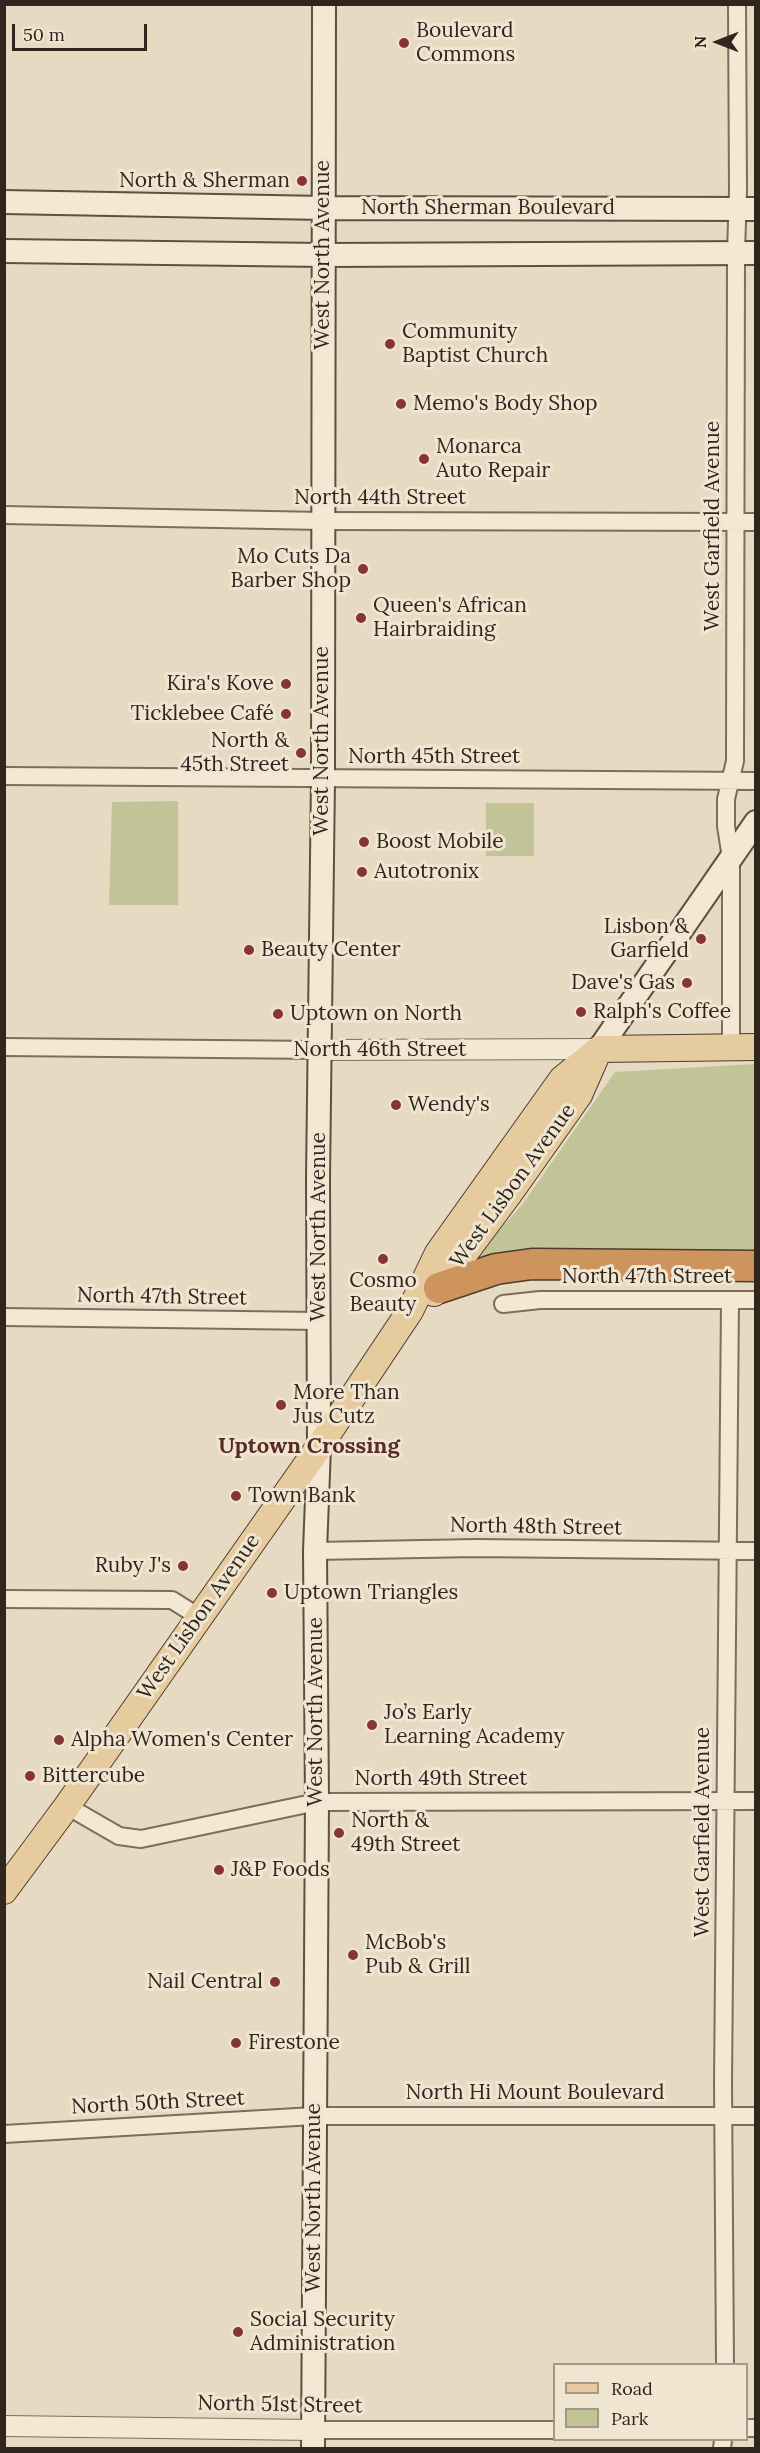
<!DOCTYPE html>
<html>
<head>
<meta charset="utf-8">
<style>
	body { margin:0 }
	#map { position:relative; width:760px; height:2453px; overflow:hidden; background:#e7dac3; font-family:Lora,serif }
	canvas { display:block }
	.frame { position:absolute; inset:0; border:6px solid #31261e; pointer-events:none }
	.legend { position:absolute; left:553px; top:2363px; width:195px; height:78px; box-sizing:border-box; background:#f0e5d1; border:2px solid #a49989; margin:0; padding:8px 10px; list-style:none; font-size:18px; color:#31261e }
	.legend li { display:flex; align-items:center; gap:12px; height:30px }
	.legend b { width:30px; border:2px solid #a49989 }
	.north { position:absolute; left:688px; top:12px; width:60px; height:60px; -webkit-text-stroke:4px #f0e5d1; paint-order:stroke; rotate:270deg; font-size:16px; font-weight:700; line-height:24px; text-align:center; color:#31261e }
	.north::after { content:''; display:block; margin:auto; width:21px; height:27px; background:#31261e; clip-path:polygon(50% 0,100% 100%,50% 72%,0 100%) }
	.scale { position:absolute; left:12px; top:24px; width:135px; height:27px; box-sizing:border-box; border:3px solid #31261e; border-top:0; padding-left:8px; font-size:18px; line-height:21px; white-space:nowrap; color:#31261e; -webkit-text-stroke:4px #f0e5d1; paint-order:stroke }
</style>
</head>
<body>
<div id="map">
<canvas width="760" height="2453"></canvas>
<div class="frame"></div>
<ul class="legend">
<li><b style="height:8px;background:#e6cb9e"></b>Road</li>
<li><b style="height:16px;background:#c2c498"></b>Park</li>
</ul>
<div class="north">N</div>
<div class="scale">50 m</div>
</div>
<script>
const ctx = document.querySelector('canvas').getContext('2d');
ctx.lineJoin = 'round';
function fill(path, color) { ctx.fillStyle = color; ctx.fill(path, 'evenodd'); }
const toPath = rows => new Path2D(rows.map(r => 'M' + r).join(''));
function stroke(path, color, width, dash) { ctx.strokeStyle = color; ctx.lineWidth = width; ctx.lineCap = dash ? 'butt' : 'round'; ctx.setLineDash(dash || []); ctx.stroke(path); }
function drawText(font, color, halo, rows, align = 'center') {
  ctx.font = font + ' Lora,serif'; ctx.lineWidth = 6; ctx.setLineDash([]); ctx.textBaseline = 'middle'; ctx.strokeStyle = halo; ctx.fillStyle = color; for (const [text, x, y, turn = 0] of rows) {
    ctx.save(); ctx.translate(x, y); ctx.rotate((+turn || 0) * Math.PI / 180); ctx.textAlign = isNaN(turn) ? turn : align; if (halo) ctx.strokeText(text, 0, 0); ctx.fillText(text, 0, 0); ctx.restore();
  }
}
const green = toPath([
	[178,801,178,905,109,905,112,802],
	[486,803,534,803,534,856,486,856],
	[755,1064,755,1252,472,1260,522,1205,615,1072]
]);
const minor = toPath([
	[4,515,323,521,756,522],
	[4,776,756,781],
	[4,1047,320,1050],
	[731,1047,731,858,726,826,726,799,735,761,736,253,738,190,737,4],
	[503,1304,540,1300,756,1300],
	[4,1317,319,1321],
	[315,1551,476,1548,756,1551],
	[4,1599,172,1600,199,1617],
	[67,1806,119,1836,141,1839,317,1802,756,1801],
	[4,2134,314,2116,756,2116],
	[725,2364,723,2083,730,1300],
	[746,2428,756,2428],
	[313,2430,554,2430],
	[722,2448,723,2440]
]);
const tertiary = toPath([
	[320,1050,599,1049],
	[4,2426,313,2430]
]);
const secondary = toPath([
	[4,202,324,208,756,209],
	[4,251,324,255,756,253],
	[599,1049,756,822],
	[313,2448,317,1802,315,1551,319,1447,318,1177,323,779,324,4]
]);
const primary = toPath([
	[599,1049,756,1047],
	[434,1293,439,1288,509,1194,579,1095,597,1054],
	[4,1891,67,1806,319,1447,410,1311,438,1253,562,1079,599,1049]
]);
const motorway = toPath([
	[439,1288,496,1269,532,1264,756,1266]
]);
const markers = [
	[404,43,6,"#86343a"],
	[302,181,6,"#86343a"],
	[390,344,6,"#86343a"],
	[401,404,6,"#86343a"],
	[424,459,6,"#86343a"],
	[363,569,6,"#86343a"],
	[361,618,6,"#86343a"],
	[286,684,6,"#86343a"],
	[286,714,6,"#86343a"],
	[301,753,6,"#86343a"],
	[364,842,6,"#86343a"],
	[362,872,6,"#86343a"],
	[701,939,6,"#86343a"],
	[249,950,6,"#86343a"],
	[687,983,6,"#86343a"],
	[581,1012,6,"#86343a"],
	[278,1014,6,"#86343a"],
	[396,1105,6,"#86343a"],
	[383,1259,6,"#86343a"],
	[281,1405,6,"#86343a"],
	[236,1496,6,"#86343a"],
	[183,1566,6,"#86343a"],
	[272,1593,6,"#86343a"],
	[372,1725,6,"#86343a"],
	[59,1740,6,"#86343a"],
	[30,1776,6,"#86343a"],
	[339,1833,6,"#86343a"],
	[219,1870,6,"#86343a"],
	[353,1955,6,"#86343a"],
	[275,1982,6,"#86343a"],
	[236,2043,6,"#86343a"],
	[238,2332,6,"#86343a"]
];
const poiNames = [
	["Boulevard",416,31],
	["Commons",416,55],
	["North & Sherman",290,181,"right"],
	["Community",402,332],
	["Baptist Church",402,356],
	["Memo's Body Shop",413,404],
	["Monarca",436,447],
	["Auto Repair",436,471],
	["Mo Cuts Da",351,557,"right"],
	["Barber Shop",351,581,"right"],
	["Queen's African",373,606],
	["Hairbraiding",373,630],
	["Kira's Kove",274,684,"right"],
	["Ticklebee Café",274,714,"right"],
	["North &",289,741,"right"],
	["45th Street",289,765,"right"],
	["Boost Mobile",376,842],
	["Autotronix",374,872],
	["Lisbon &",689,927,"right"],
	["Garfield",689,951,"right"],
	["Beauty Center",261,950],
	["Dave's Gas",675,983,"right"],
	["Ralph's Coffee",593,1012],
	["Uptown on North",290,1014],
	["Wendy's",408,1105],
	["Cosmo",383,1281,"center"],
	["Beauty",383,1305,"center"],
	["More Than",293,1393],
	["Jus Cutz",293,1417],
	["Town Bank",248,1496],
	["Ruby J's",171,1566,"right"],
	["Uptown Triangles",284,1593],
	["Jo’s Early",384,1713],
	["Learning Academy",384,1737],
	["Alpha Women's Center",71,1740],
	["Bittercube",42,1776],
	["North &",351,1821],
	["49th Street",351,1845],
	["J&P Foods",231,1870],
	["McBob's",365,1943],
	["Pub & Grill",365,1967],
	["Nail Central",263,1982,"right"],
	["Firestone",248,2043],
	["Social Security",250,2320],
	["Administration",250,2344]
];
const streetNames = [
	["North Sherman Boulevard",488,208],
	["West North Avenue",323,255,-90],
	["North 44th Street",380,498],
	["West Garfield Avenue",713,526,-90],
	["West North Avenue",322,741,-90],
	["North 45th Street",434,757],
	["North 46th Street",380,1050],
	["West Lisbon Avenue",513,1186,-54],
	["West North Avenue",319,1227,-90],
	["North 47th Street",647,1277],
	["North 47th Street",162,1297,1],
	["North 48th Street",536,1527,1],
	["West Lisbon Avenue",199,1617,-55],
	["West North Avenue",316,1712,-90],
	["North 49th Street",441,1779],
	["West Garfield Avenue",703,1832,-90],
	["North Hi Mount Boulevard",535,2093],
	["North 50th Street",158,2103,-3],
	["West North Avenue",314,2198,-90],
	["North 51st Street",280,2405,1]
];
const neighbourhoodNames = [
	["Uptown Crossing",309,1447]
];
fill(green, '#c2c498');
stroke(minor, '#7f6c5c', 20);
stroke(tertiary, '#7f6c5c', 22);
stroke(secondary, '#614e3f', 26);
stroke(primary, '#4d3b30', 28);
stroke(motorway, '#4d3b30', 33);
stroke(minor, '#f3e8d4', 16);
stroke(tertiary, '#f3e8d4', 20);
stroke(secondary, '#f3e8d4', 22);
stroke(primary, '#e6cb9e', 26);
stroke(motorway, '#cd945d', 30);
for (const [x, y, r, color] of markers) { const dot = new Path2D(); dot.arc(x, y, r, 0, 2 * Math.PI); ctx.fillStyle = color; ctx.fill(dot); stroke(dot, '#f0e5d1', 2); }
drawText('21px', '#31261e', '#f0e5d1', poiNames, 'left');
drawText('21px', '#31261e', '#f0e5d1', streetNames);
drawText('bold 22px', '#582a23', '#f0e5d1', neighbourhoodNames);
</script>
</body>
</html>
